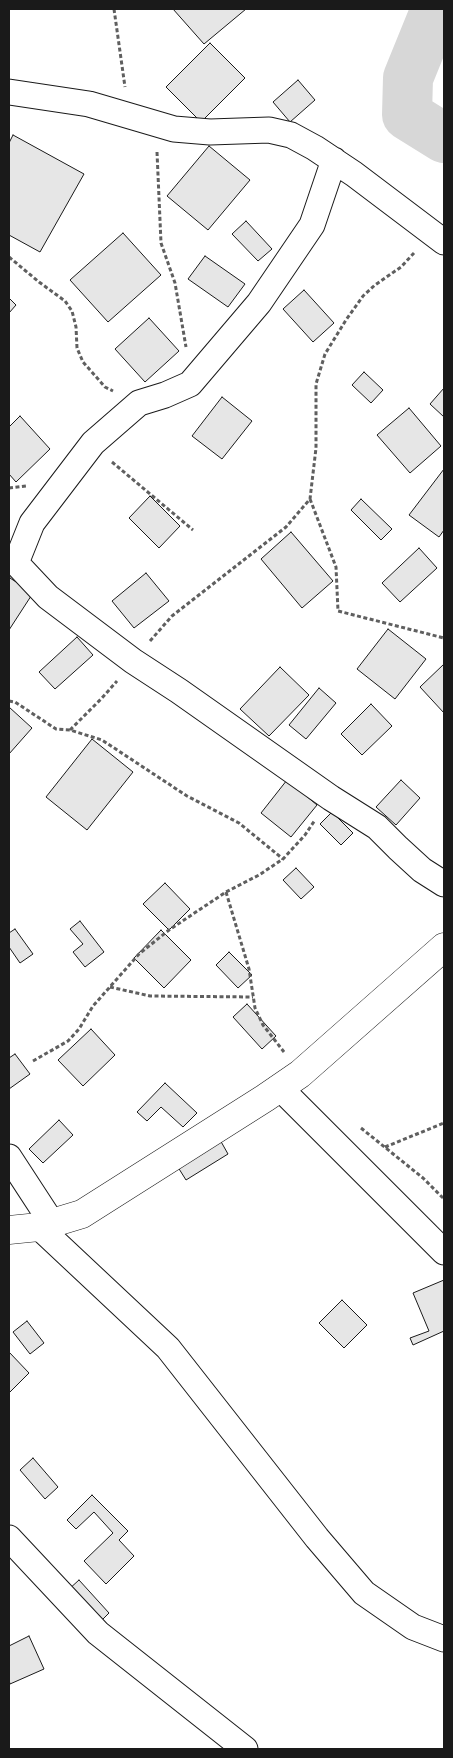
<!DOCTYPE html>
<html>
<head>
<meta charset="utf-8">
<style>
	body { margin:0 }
	#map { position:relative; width:453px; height:1758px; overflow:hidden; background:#fff; font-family:Karla,sans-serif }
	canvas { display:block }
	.frame { position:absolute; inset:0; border:10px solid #1a1a1a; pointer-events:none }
</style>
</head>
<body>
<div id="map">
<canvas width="453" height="1758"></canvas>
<div class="frame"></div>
</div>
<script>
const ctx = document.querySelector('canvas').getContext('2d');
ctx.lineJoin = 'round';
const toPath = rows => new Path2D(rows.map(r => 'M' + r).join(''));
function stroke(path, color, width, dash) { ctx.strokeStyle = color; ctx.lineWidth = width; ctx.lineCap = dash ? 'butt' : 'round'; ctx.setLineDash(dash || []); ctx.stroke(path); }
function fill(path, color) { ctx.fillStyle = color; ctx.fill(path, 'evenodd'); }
const river = toPath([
	[436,9,408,78,407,115,444,138]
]);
const building = toPath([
	[173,9,246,9,204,44,173,9],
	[210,43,245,78,201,122,166,87,210,43],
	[298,80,315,100,290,122,273,102,298,80],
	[13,135,84,174,40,252,9,235,9,143,13,135],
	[209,146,250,180,208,230,167,196,209,146],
	[246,221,272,249,258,261,232,234,246,221],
	[123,233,161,275,108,322,70,280,123,233],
	[205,256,245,284,228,307,188,279,205,256],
	[304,290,334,323,313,342,283,309,304,290],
	[9,298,16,305,9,313,9,298],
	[149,318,179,351,145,382,115,349,149,318],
	[364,372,383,390,371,403,352,385,364,372],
	[444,388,444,417,430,404,444,388],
	[222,397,252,421,222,459,192,436,222,397],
	[409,408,441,446,410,473,377,435,409,408],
	[20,416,50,449,16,482,9,474,9,427,20,416],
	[444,469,444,530,439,537,409,515,444,469],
	[150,496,180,526,159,548,129,518,150,496],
	[361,499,392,529,381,540,351,510,361,499],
	[291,532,333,581,302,608,261,559,291,532],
	[419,548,437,568,400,602,382,583,419,548],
	[146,573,169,601,134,628,112,601,146,573],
	[10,578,33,593,9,630,9,581,10,578],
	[388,629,426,659,395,699,357,669,388,629],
	[77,637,93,655,55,689,39,672,77,637],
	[444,664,444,713,420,687,444,664],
	[280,667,309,695,269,736,240,709,280,667],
	[319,688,336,703,306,739,289,725,319,688],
	[371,704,392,726,362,755,341,734,371,704],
	[9,707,32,728,9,754,9,707],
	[92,739,133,772,87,830,46,797,92,739],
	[287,780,317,805,291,837,261,813,287,780],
	[401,780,420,798,396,825,376,807,401,780],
	[332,812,353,833,341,845,320,824,332,812],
	[296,868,314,887,301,899,283,880,296,868],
	[165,883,190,909,169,930,143,904,165,883],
	[80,921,104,952,85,967,73,952,83,944,70,929,80,921],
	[15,929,33,954,20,963,9,947,9,933,15,929],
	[161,930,191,960,164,988,134,958,161,930],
	[229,952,252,975,238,988,216,965,229,952],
	[247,1004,276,1036,262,1049,233,1017,247,1004],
	[91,1029,115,1055,83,1086,58,1060,91,1029],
	[15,1054,30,1074,9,1089,9,1058,15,1054],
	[165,1083,197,1113,183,1127,161,1107,147,1121,137,1112,165,1083],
	[59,1120,73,1135,43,1163,29,1149,59,1120],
	[219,1138,228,1154,186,1180,176,1164,219,1138],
	[444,1280,444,1331,413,1345,410,1338,429,1331,413,1293,444,1280],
	[342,1300,367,1325,344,1348,319,1323,342,1300],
	[27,1321,44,1343,30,1354,13,1332,27,1321],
	[9,1352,29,1373,9,1393,9,1352],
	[33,1458,58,1487,45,1499,20,1470,33,1458],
	[92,1495,128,1531,119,1540,134,1556,106,1584,84,1561,113,1533,94,1512,76,1529,67,1520,92,1495],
	[79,1580,109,1613,98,1624,68,1590,79,1580],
	[29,1636,44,1669,10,1684,9,1680,9,1646,29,1636]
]);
const path = toPath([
	[114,9,125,87],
	[157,152,161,243,175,283,186,347],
	[9,257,39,282,65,301,72,311,76,327,77,348,83,362,105,387,113,391],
	[112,462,193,530],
	[9,488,26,486],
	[310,499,336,567,338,611,444,638],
	[150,641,172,616,286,527,310,499,316,448,316,384,325,354,346,320,363,296,375,285,401,267,414,253],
	[9,701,15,702,56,729,70,730,102,740,187,796,239,823,283,859],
	[70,730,102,698,117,681],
	[226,892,249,969,255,1008,263,1025,284,1052],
	[110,987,150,996,253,997],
	[33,1061,68,1041,79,1029,93,1006,139,954,169,930,226,892,259,875,283,859,305,835,315,820],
	[361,1128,423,1178,444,1199],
	[385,1147,444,1123]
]);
const minor = toPath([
	[9,92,89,104,174,129,210,132,269,130,291,135,315,148,354,174,444,242],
	[334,160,312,225,259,303,190,384,165,395,139,403,93,443,32,523,16,563,48,597,133,661,179,691,331,798,377,827,398,848,422,870,444,884],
	[280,1088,444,1252],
	[9,1157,52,1223],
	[39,1227,168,1348,317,1538,364,1593,413,1627,444,1639],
	[9,1538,98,1633,245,1749]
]);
const tertiary = toPath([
	[9,1230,39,1227,82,1214,265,1098,300,1074,444,947]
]);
stroke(river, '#d7d7d7', 50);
fill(building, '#e6e6e6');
stroke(building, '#1a1a1a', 1);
stroke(minor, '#1a1a1a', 27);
stroke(tertiary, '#1a1a1a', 29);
stroke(path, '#5f5f5f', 3, [4, 2.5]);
stroke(minor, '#fff', 25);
stroke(tertiary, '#fff', 28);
</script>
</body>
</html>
